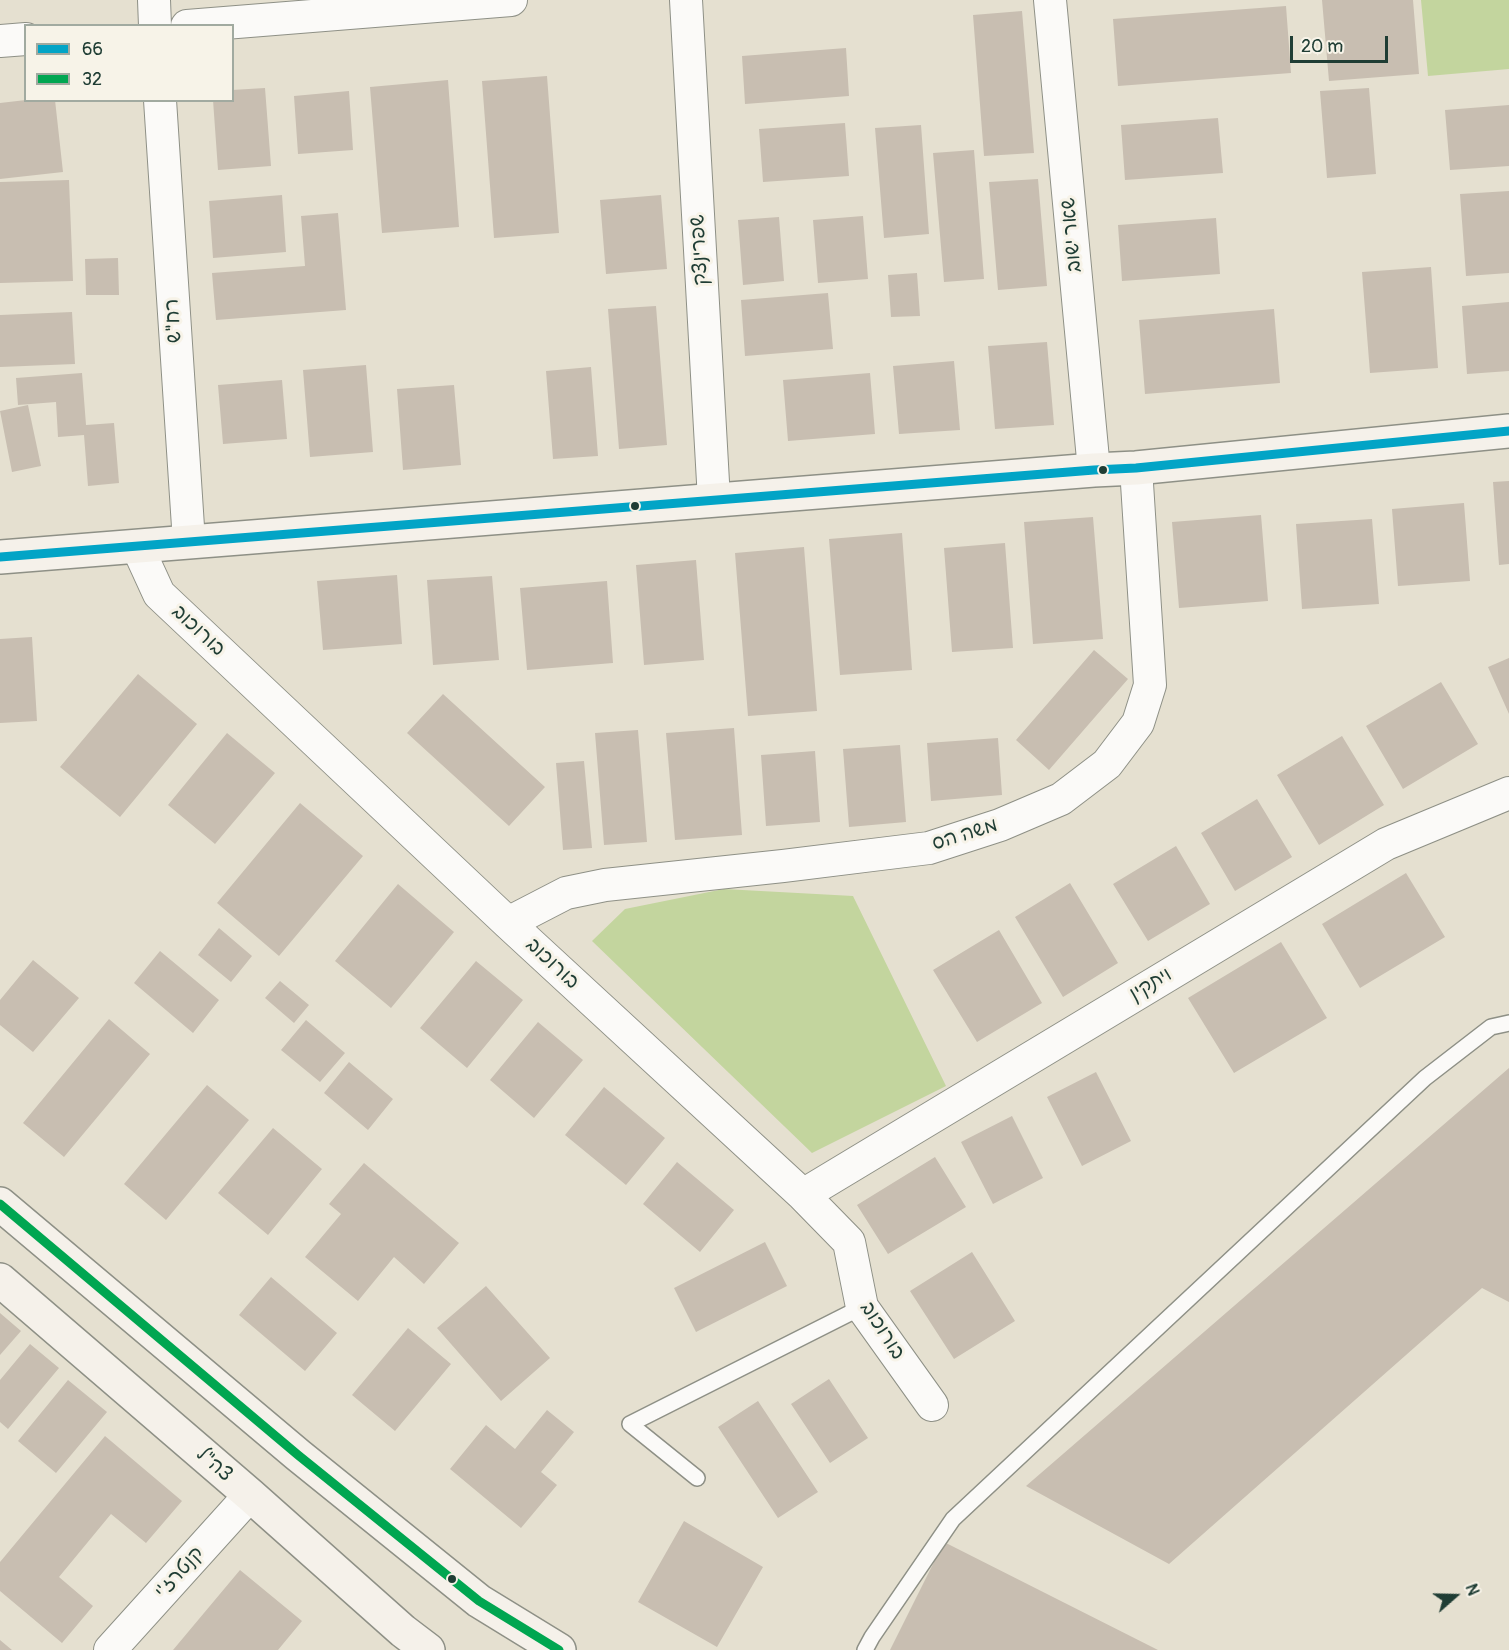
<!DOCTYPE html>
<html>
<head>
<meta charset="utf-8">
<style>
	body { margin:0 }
	#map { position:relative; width:1509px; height:1650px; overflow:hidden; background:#e5e0d0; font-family:Pangolin,sans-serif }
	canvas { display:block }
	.legend { position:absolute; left:24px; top:24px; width:210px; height:78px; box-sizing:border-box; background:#f7f3e8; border:2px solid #a1aaa0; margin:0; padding:8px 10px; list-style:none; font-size:18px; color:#1f3d34 }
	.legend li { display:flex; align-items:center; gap:12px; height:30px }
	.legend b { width:30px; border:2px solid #a1aaa0 }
	.north { position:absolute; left:1425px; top:1566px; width:60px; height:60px; -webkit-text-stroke:4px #f7f3e8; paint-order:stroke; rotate:70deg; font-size:16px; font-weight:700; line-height:24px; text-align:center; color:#1f3d34 }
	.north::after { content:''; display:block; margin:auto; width:21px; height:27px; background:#1f3d34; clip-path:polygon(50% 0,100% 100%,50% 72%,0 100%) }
	.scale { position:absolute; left:1290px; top:36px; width:98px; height:27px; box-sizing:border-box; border:3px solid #1f3d34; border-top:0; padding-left:8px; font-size:18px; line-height:21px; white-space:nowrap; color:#1f3d34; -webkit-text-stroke:4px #f7f3e8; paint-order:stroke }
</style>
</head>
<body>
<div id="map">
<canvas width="1509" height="1650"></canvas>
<ul class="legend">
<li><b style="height:8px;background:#02a4c6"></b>66</li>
<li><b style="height:8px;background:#00a651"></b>32</li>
</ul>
<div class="north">N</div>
<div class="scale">20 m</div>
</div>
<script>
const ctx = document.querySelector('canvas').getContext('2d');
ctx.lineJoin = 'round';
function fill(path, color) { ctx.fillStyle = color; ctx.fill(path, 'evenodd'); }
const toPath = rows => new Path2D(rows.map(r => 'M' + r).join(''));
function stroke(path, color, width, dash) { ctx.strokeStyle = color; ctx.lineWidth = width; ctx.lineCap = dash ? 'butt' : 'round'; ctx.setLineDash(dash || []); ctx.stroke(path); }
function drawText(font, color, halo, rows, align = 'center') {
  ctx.font = font + ' Pangolin,"Playpen Sans Hebrew",sans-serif'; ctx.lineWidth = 6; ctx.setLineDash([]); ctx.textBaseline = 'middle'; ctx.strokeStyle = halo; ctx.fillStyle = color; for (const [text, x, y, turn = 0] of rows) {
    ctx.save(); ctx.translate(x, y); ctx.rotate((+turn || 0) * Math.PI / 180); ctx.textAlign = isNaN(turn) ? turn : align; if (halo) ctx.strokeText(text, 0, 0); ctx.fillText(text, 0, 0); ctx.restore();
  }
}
const green = toPath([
	[1421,0,1509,0,1509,69,1428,76],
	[724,889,853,896,946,1086,812,1153,592,941,625,909]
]);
const building = toPath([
	[1322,0,1413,0,1419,74,1329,81],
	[1286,6,1291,73,1118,86,1113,19],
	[1022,11,1034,153,984,156,973,15],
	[846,48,849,96,745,104,742,56],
	[547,76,559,233,494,238,482,81],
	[448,80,459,227,382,233,370,87],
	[265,88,271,166,218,170,213,100,232,100,232,90],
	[1369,88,1376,174,1327,178,1320,91],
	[349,91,353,150,298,154,294,96],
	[26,100,55,100,63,172,0,179,0,103],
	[1509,105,1509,166,1450,170,1445,110],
	[1218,118,1223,173,1125,180,1121,125],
	[845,123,849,176,763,182,759,129],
	[921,125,929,234,884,238,875,128],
	[974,150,984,279,944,282,933,153],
	[1038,179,1047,286,998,290,989,182],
	[69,180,73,281,0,283,0,182],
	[1509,191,1509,273,1466,276,1460,194],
	[282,195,286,252,213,258,209,201],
	[661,195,667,269,606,274,600,200],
	[338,213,346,310,216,320,212,273,305,266,301,216],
	[863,216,868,279,818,283,813,220],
	[779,217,784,281,743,285,738,220],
	[1216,218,1220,274,1122,281,1118,225],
	[118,258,119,295,86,295,85,259],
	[1431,267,1438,368,1370,373,1362,272],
	[917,273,920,316,891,317,888,275],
	[828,293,833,349,745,356,741,300],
	[1509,302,1509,371,1467,374,1462,306],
	[656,306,667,445,619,449,608,309],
	[1274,309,1280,383,1145,394,1139,320],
	[72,312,75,364,0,367,0,315],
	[1047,342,1054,425,995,429,988,346],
	[954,361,960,430,899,434,893,366],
	[366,365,373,452,310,457,303,370],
	[591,367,598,456,553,459,546,371],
	[82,373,86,425,114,423,119,483,88,486,84,435,58,437,56,402,18,405,16,378],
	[870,373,875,434,788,441,783,380],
	[282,380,287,439,223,444,218,385],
	[454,385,461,465,403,470,397,389],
	[28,405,41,466,12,472,0,411],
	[1509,481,1509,564,1499,565,1493,482],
	[1464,503,1470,581,1398,586,1392,509],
	[1261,515,1268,601,1179,608,1172,522],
	[1093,517,1103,639,1033,644,1024,522],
	[1372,519,1379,604,1302,609,1296,524],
	[902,533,912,670,840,675,829,539],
	[1005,543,1013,648,952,652,944,548],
	[804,547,817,711,748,716,735,553],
	[696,560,704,660,644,665,636,565],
	[397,575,402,644,323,650,317,581],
	[492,576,499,660,433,665,427,580],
	[607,581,613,663,527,670,520,588],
	[32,637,37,721,0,723,0,639],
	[1094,650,1128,679,1049,770,1016,740],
	[1509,658,1509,714,1488,667],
	[138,674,197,724,120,817,60,767],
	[1441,682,1478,744,1403,789,1366,726],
	[443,694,545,787,509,826,407,733],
	[734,728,742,835,675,840,666,733],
	[638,730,647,842,604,845,595,733],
	[227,733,275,773,215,844,168,805],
	[1342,736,1384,805,1319,845,1277,775],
	[998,738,1002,795,931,801,927,743],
	[900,745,906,822,849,827,843,749],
	[815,751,820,822,766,826,761,755],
	[584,761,592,848,563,850,556,763],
	[1257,799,1292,857,1235,891,1201,833],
	[300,803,363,856,279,956,217,903],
	[1176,846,1210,904,1148,941,1113,884],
	[1406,873,1445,937,1360,988,1322,924],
	[1070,883,1118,963,1063,997,1015,917],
	[398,884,454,932,391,1008,335,961],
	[219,928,252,956,231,982,198,955],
	[999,930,1042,1003,977,1042,933,970],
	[1281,942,1327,1018,1234,1073,1188,998],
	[160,951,219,1000,193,1033,134,983],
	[33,960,79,998,33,1052,0,1025,0,1000],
	[476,961,523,1000,467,1068,420,1028],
	[280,981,309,1005,294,1023,265,998],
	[109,1019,150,1054,64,1157,23,1123],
	[306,1020,345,1053,320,1082,281,1050],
	[538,1022,583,1060,534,1118,490,1080],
	[349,1062,393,1099,368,1130,324,1093],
	[1509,1068,1509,1302,1482,1288,1169,1564,1026,1486],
	[1096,1072,1131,1141,1082,1166,1047,1097],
	[207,1085,249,1120,166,1220,124,1184],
	[604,1087,665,1138,626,1185,565,1135],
	[1012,1116,1043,1178,993,1204,961,1142],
	[273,1128,322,1169,268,1235,218,1193],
	[935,1157,966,1207,888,1254,857,1205],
	[677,1162,734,1210,700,1252,643,1204],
	[364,1163,459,1243,424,1284,394,1257,358,1301,305,1257,341,1214,329,1204],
	[765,1242,787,1286,696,1332,674,1288],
	[972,1252,1015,1321,954,1359,910,1291],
	[271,1277,337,1333,305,1371,239,1315],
	[486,1286,550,1358,501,1401,437,1328],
	[0,1313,21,1331,0,1355],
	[408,1328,451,1364,395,1431,352,1395],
	[30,1344,59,1368,8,1429,0,1422,0,1380],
	[829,1379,868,1438,830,1463,791,1404],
	[68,1380,107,1412,56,1473,18,1441],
	[758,1401,818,1492,778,1518,718,1427],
	[547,1410,574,1432,541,1472,557,1485,521,1528,450,1469,486,1425,515,1449],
	[105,1436,182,1501,146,1543,111,1514,59,1577,93,1606,62,1643,0,1591,0,1562],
	[684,1521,763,1567,717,1647,638,1602],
	[944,1542,1158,1650,890,1650],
	[240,1570,302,1621,278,1650,173,1650],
	[0,1640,12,1650,0,1650]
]);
const lane = toPath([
	[697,1478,630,1424,862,1307],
	[865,1650,872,1637,953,1519,1425,1078,1491,1027,1509,1023]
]);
const street = toPath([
	[154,0,155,26],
	[686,0,714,500],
	[1050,0,1094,470],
	[187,26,511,0],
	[0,41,26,39],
	[160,100,189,542],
	[137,546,159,594,508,923,803,1195,849,1242,862,1307,932,1405],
	[508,923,566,893,605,885,783,866,929,848,1000,825,1061,799,1107,764,1138,723,1150,685,1136,468],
	[803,1195,1386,844,1509,793],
	[110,1650,250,1495]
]);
const secondary = toPath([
	[0,557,1094,470,1136,468,1509,431],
	[0,1204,298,1455,479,1601,559,1650],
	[0,1280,250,1495,403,1631,428,1650]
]);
const bus1 = toPath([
	[0,557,1094,470,1136,468,1509,431]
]);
const bus2 = toPath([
	[0,1204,298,1455,479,1601,559,1650]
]);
const markers = [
	[1103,470,5,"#1f3d34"],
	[635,506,5,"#1f3d34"],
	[452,1579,5,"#1f3d34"]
];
const streetNames = [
	["שאר ישוב",1072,235,-95],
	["שפרינצק",700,250,-93],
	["רח\"ש",174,321,-94],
	["בורוכוב",198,631,43],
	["משה הס",965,835,-17],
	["בורוכוב",552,964,43],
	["ויתקין",1151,985,-31],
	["בורוכוב",882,1331,57],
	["צה\"ל",214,1465,41],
	["קנטרז'י",180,1573,-48]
];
fill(green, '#c3d59e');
fill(building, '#c8beb1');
stroke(lane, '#8e9086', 18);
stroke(street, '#8e9086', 34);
stroke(secondary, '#8e9086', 36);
stroke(lane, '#fbfaf8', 15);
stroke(street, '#fbfaf8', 32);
stroke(secondary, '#f5f1ea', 33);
stroke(bus1, '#02a4c6', 9);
stroke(bus2, '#00a651', 9);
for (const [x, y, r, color] of markers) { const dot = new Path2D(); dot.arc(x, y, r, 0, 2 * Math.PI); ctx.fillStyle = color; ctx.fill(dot); stroke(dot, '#f7f3e8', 2); }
drawText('20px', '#1f3d34', '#f7f3e8', streetNames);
</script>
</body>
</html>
